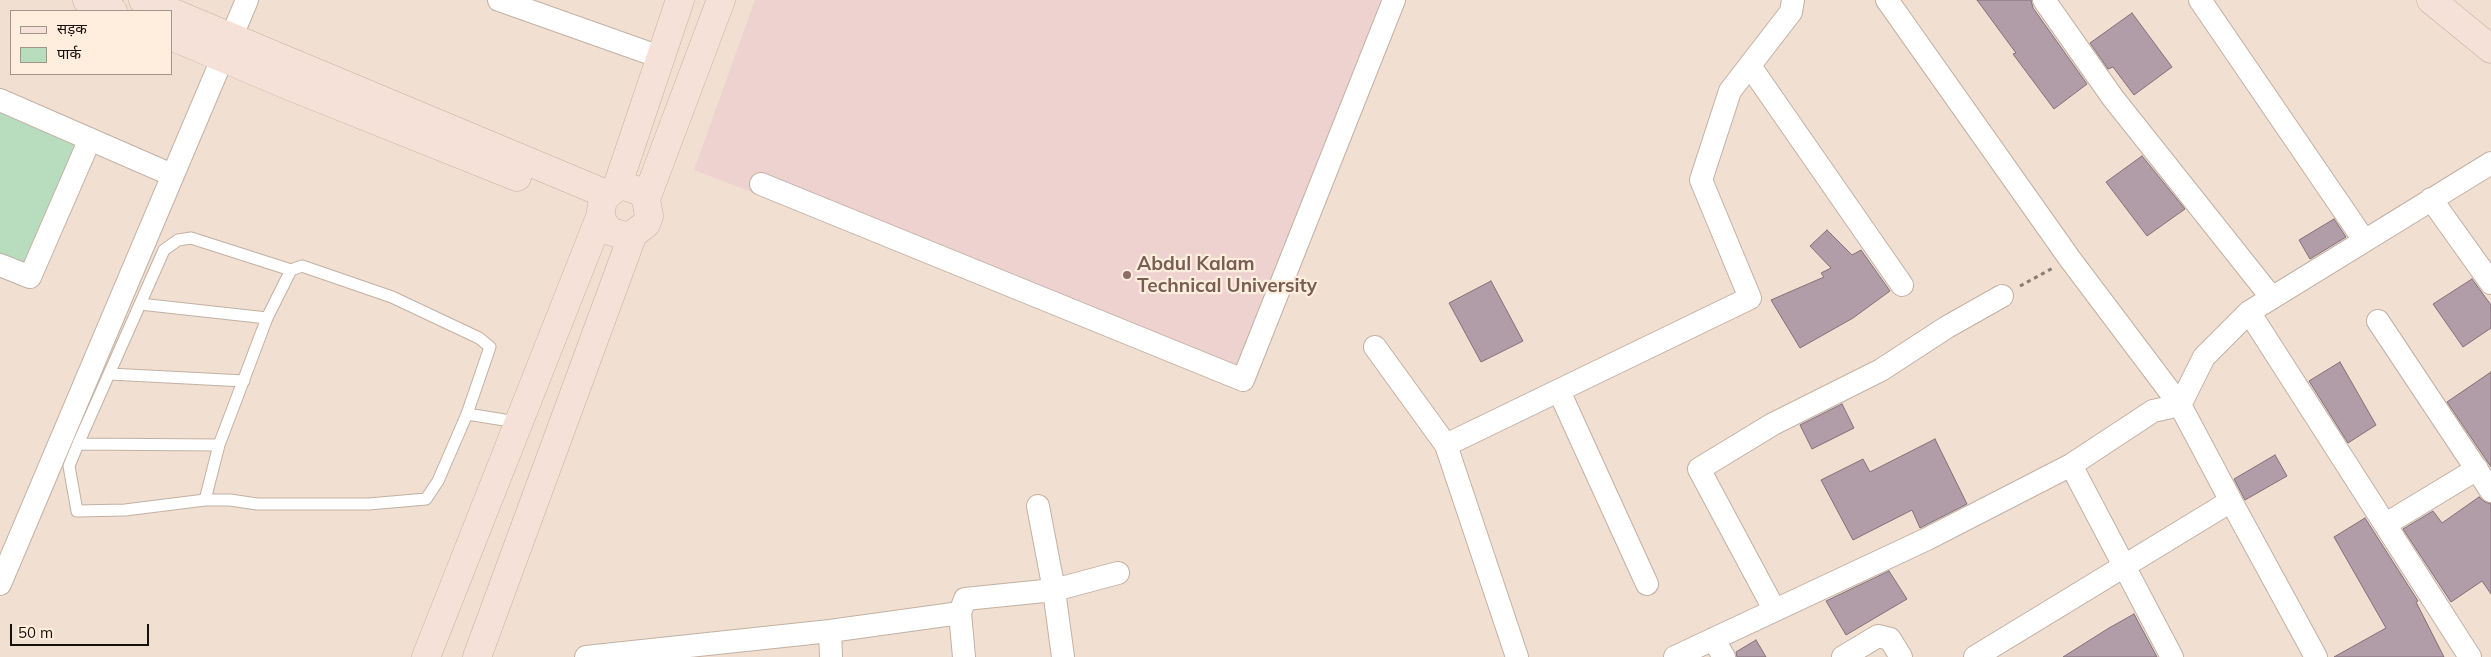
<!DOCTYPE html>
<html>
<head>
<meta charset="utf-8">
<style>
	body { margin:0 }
	#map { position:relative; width:2491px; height:657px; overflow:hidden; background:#f1dfd1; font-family:Mulish,"Noto Sans Devanagari",sans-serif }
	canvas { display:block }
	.legend { position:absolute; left:10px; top:10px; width:162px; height:65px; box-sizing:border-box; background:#ffedde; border:1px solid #a2958a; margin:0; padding:6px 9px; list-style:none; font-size:15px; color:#16100b }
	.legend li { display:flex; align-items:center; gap:10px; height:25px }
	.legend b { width:25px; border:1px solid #a2958a }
	.scale { position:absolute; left:10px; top:624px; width:139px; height:22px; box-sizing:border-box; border:2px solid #16100b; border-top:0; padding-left:6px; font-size:15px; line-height:18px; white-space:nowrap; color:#16100b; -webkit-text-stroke:4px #ffedde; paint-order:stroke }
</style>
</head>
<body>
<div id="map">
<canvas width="2491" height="657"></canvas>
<ul class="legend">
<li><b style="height:6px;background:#f6e1d8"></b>सड़क</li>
<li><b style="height:14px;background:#b8dcbe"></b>पार्क</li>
</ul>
<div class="scale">50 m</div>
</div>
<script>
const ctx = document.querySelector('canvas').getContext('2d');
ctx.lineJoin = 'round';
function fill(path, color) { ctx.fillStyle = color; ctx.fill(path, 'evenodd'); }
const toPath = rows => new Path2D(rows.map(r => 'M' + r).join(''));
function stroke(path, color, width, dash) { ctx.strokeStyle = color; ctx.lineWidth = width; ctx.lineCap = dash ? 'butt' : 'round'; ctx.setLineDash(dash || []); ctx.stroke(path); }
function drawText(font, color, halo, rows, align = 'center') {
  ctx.font = font + ' Mulish,sans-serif'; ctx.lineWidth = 4.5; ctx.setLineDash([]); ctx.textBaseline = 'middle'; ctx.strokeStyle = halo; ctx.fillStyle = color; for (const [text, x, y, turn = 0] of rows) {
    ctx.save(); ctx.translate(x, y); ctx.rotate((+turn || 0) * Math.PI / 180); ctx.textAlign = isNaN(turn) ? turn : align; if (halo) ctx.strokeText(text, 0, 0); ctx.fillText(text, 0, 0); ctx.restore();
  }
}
const education = toPath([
	[755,0,1394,0,1243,380,694,170]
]);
const green = toPath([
	[0,110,80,143,28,265,0,253]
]);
const building = toPath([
	[1977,0,2031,0,2033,8,2087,84,2054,109,2013,54,2016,53,1977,0],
	[2132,13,2172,67,2134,95,2113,67,2108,69,2090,43,2132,13],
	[2142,156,2185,209,2147,236,2106,182,2142,156],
	[2334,219,2346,237,2310,259,2299,240,2334,219],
	[1827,230,1852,255,1861,250,1890,291,1853,318,1800,348,1771,300,1824,277,1821,273,1831,268,1810,246,1827,230],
	[2472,279,2491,305,2491,328,2463,347,2433,304,2472,279],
	[1491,281,1523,341,1481,362,1449,303,1491,281],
	[2340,362,2376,425,2348,443,2309,381,2340,362],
	[2491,372,2491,467,2447,402,2491,372],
	[1842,404,1854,428,1812,449,1800,425,1842,404],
	[1935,439,1967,504,1920,528,1912,510,1853,540,1821,480,1863,459,1870,472,1935,439],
	[2275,455,2287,476,2245,500,2234,479,2275,455],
	[2479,497,2485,502,2491,504,2491,594,2482,581,2451,602,2403,529,2433,511,2442,523,2479,497],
	[2365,518,2418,601,2416,602,2444,657,2334,657,2386,628,2334,537,2365,518],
	[1889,571,1907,599,1846,635,1826,601,1889,571],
	[2134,614,2157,657,2063,657,2109,628,2134,614],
	[1756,640,1766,657,1737,657,1736,652,1756,640]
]);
const path = toPath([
	[2020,286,2053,268]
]);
const lane = toPath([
	[140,304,267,318],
	[110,374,244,381],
	[467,414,438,481,426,499,369,504,257,504,230,500,205,500,219,445,267,318,291,270,302,266,392,297,479,338,490,347,467,414,517,422],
	[78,444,164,250,178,240,191,238,291,270],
	[205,500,125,510,77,511,69,466,78,444,219,445]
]);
const street = toPath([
	[499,0,660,57],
	[1887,0,2070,259,2180,405,2231,501,1975,657],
	[2044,0,2113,98,2272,298],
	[2200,0,2364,240],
	[1750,66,1902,285],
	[0,100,172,175],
	[761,184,1243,380,1394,0],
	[2431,199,2491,283],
	[0,265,30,277,90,139],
	[2249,312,2470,657],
	[2378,321,2491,491],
	[1375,347,1446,445],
	[1559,391,1647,584],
	[2071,465,2172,657],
	[2231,501,2316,657],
	[1038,506,1054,590,1118,573],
	[2386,524,2477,469],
	[0,584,247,0],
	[1774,609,1699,469,1773,424,1881,370,1947,327,2002,296],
	[830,631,831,657],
	[1713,639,1724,657],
	[586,657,830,631,960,613],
	[964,657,960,613,965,599,1054,590,1063,657],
	[1517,657,1446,445,1750,298,1701,180,1730,91,1791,12,1793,0],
	[1675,657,1927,539,2071,465,2153,411,2180,405,2204,357,2249,312,2491,163],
	[1843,657,1878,636,1890,639,1901,657]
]);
const secondary = toPath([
	[87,0,113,11],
	[143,0,169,11],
	[2431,0,2491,49],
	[171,12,606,194],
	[171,36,287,85,517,177],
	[617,187,680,0],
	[646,199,721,0],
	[426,657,600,217],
	[477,657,633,234,646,224,649,216,646,199,641,192,625,186,617,187,603,199,600,217,609,231,625,236,633,234]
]);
const markers = [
	[1127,275,5,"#8d6e63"]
];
const educationNames = [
	["Abdul Kalam",1137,264],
	["Technical University",1137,286]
];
fill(education, '#edd2d0');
fill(green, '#b8dcbe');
fill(building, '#b19da7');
stroke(building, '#836f79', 1);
stroke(lane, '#c2b1a3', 13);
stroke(street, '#c2b1a3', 24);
stroke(secondary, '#c2b1a3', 29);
stroke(path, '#887c72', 3, [4, 4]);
stroke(lane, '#fff', 11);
stroke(street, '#fff', 22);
stroke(secondary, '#f6e1d8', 28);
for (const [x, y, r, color] of markers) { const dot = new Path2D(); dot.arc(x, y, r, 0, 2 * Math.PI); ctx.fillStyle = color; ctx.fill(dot); stroke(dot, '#ffedde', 2); }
drawText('bold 19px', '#785e54', '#ffedde', educationNames, 'left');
</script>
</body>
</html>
